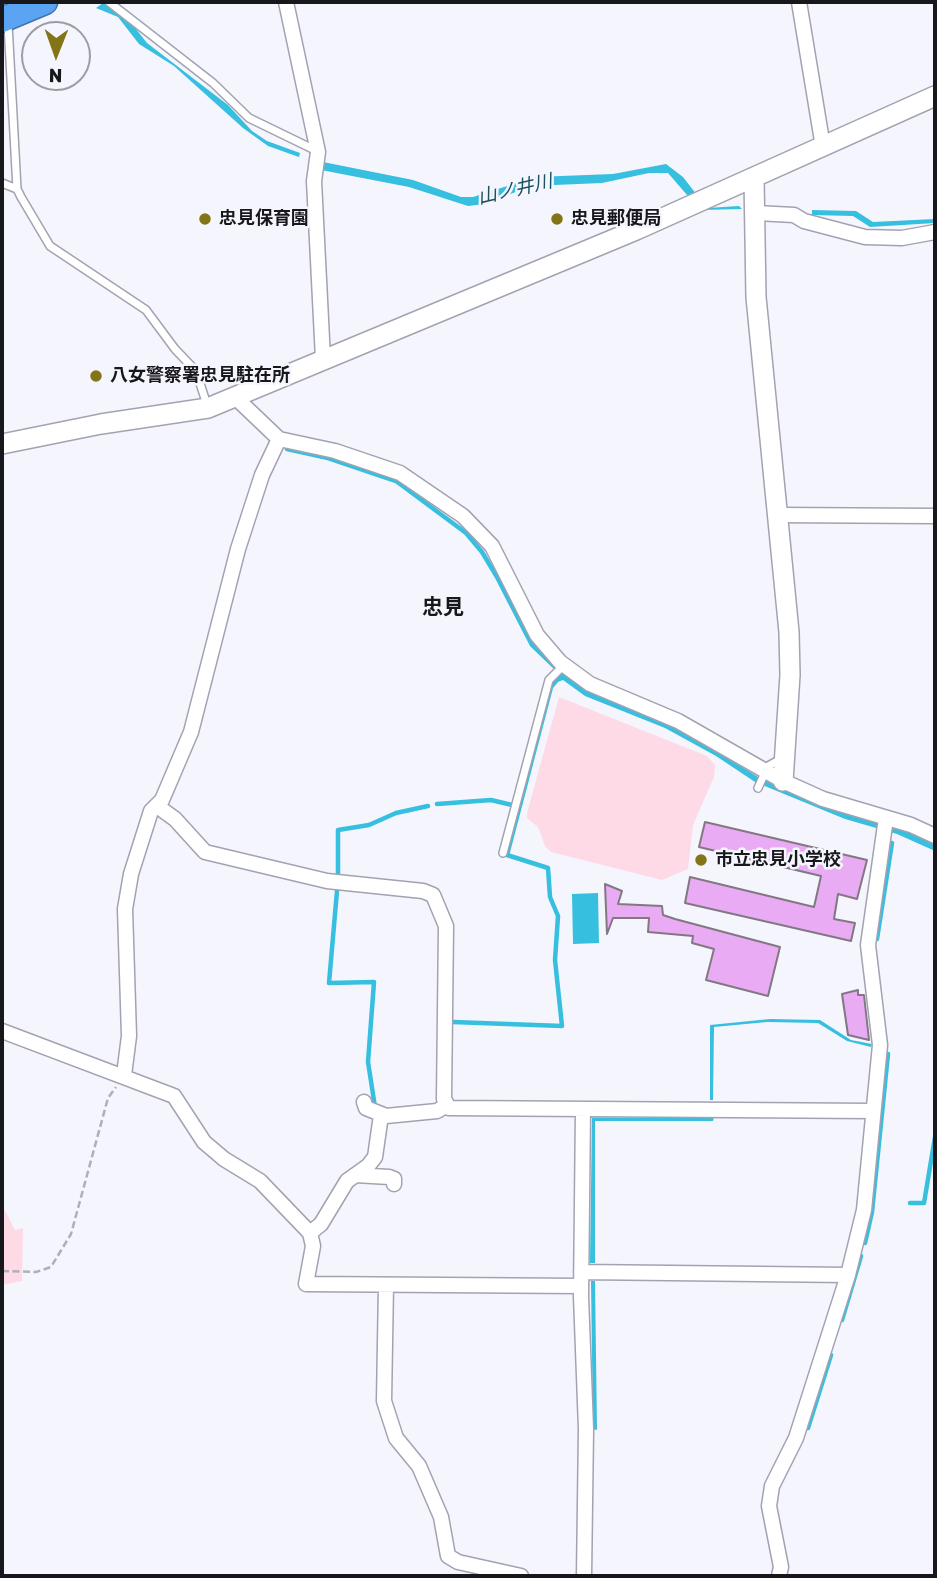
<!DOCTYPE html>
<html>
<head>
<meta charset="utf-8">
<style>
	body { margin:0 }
	#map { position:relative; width:937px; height:1578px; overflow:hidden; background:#f5f5fe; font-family:Rubik,sans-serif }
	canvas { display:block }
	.frame { position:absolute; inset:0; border:4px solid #17171c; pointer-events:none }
	.north { position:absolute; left:21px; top:21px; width:70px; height:70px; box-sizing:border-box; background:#f5f5fe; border:2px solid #9c9ca4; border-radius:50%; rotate:181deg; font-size:19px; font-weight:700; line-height:28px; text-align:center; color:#17171c }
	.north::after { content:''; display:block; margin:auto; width:24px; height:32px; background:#837416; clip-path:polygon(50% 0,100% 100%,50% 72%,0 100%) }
</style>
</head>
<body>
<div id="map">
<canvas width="937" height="1578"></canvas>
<div class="frame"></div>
<div class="north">N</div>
</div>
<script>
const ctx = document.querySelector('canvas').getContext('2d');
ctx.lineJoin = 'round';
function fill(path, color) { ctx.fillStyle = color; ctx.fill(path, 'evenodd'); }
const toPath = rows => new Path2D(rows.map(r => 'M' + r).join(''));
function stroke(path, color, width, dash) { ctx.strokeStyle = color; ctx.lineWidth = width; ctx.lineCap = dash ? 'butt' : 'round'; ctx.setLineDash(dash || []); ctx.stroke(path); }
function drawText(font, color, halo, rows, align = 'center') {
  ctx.font = font + ' Rubik,"Noto Sans JP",sans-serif'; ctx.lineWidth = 5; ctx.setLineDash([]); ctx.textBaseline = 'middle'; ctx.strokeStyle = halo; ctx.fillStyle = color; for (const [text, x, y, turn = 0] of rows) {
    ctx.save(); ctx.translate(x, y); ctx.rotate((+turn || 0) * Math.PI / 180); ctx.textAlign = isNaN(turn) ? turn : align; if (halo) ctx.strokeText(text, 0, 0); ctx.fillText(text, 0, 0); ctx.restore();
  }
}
const green = toPath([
	[559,697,707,756,715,765,714,777,693,825,688,869,662,880,551,852,545,846,538,827,527,818,527,813],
	[2,1205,15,1230,23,1228,22,1281,2,1285]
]);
const water = toPath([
	[103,3,125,15,147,43,228,105,252,131,267,141,300,153,299,157,268,146,243,128,174,66,139,44,118,17,96,8],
	[323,162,413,180,461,197,473,197,535,177,613,174,666,164,683,177,707,208,739,206,742,209,700,210,668,173,649,173,602,183,531,186,485,204,468,206,409,187,321,170],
	[812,210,856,211,873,222,935,219,935,223,870,227,853,216,812,215],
	[562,670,589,692,691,735,758,777,917,835,935,844,935,851,897,834,845,819,755,782,716,756,665,728,585,696,563,680,555,683],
	[598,893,599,943,573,944,572,894],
	[770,1019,820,1020,851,1040,872,1044,871,1047,847,1041,818,1023,767,1022,714,1027,713,1100,710,1100,710,1025],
	[714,1117,713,1121,595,1121,595,1263,590,1263,592,1118],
	[591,1281,595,1281,597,1430,593,1429]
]);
const stream = toPath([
	[287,449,328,458,396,481,466,533,482,552,497,577,532,645,559,671],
	[437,804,491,800,512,805],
	[338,877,338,830,369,825,396,813,428,806],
	[337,891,329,983,374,982,368,1062,375,1107],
	[877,939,892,843],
	[453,1022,562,1026,555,960,558,916,550,897,548,868,507,855,551,687,559,677],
	[910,1203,924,1203,935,1137],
	[865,1243,872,1212,888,1054],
	[842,1320,861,1256],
	[808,1428,831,1355]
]);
const building = toPath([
	[705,822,867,860,857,899,838,894,834,919,855,923,851,941,685,903,690,877,814,907,821,876,699,847,705,822],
	[605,884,622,891,618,904,662,906,663,915,675,919,780,947,768,996,706,980,714,949,692,943,693,936,648,932,649,918,613,918,607,934,605,884],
	[858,990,858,995,864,995,869,1040,848,1035,842,994,858,990]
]);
const path = toPath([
	[2,1271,36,1272,51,1267,71,1234,108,1098,116,1087]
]);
const lane = toPath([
	[109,2,213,83,249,118,317,151],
	[8,24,17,189,21,197,50,246,146,310,175,349,196,371,208,408],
	[2,183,17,189],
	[758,788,768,766,781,759],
	[503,853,549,680,564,665]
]);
const street = toPath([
	[286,2,318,152,314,181,323,359],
	[799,2,823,147],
	[756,213,794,215,804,221,865,237,902,238,935,232],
	[236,398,279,439,335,451,400,473,463,516,492,546,537,635,560,662,590,684,678,721,783,781,823,799,911,825,935,836],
	[777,515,935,516],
	[157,806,175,819,205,852,327,881,423,891,433,895,446,926,444,1099,449,1108,873,1111],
	[2,1031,174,1096,204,1142,224,1159,260,1181,310,1233,313,1246,306,1284,581,1286],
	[124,1075,129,1036,125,909,131,874,151,811,162,800,191,732,238,549,262,475,279,439],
	[364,1102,366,1108,386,1116,437,1111,447,1105],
	[583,1109,581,1296,586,1429,584,1576],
	[355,1175,389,1177,394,1179,394,1184],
	[310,1233,321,1224,347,1181,368,1166,375,1157,381,1115],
	[581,1272,848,1275],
	[386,1285,384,1401,396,1438,419,1466,441,1517,448,1556,458,1562,521,1576],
	[779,1576,781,1567,769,1506,772,1486,796,1438,848,1275,864,1210,880,1045,868,945,886,818]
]);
const secondary = toPath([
	[754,179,756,297,789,632,790,675,783,781],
	[2,444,101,424,208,408,636,230,935,96]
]);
const highway = toPath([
	[2,20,45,2]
]);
const markers = [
	[205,219,7,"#837416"],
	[557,219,7,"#837416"],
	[96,376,7,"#837416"],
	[701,860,7,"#837416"]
];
const poiNames = [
	["忠見保育園",219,219],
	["忠見郵便局",571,219],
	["八女警察署忠見駐在所",110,376],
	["市立忠見小学校",715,860]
];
const waterNames = [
	["山ノ井川",515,190,-13]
];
const quarterNames = [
	["忠見",443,608]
];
fill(green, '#fedae6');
fill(water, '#36bfdf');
stroke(stream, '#36bfdf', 4.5);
fill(building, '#eaabf5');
stroke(building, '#817882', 2);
stroke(lane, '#a3a2b0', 10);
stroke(street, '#a3a2b0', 17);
stroke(secondary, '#a3a2b0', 22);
stroke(highway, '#4373a8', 27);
stroke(path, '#afafb7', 2.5, [7, 3.5]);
stroke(lane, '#fff', 7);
stroke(street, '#fff', 14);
stroke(secondary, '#fff', 19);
stroke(highway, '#5ba4f3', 24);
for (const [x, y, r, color] of markers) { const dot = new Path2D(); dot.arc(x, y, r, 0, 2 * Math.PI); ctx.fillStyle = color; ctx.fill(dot); stroke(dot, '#f5f5fe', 2.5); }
drawText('bold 18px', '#17171c', '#f5f5fe', poiNames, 'left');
drawText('italic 19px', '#1a515f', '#f5f5fe', waterNames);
drawText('bold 21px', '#17171c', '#f5f5fe', quarterNames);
</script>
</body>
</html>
